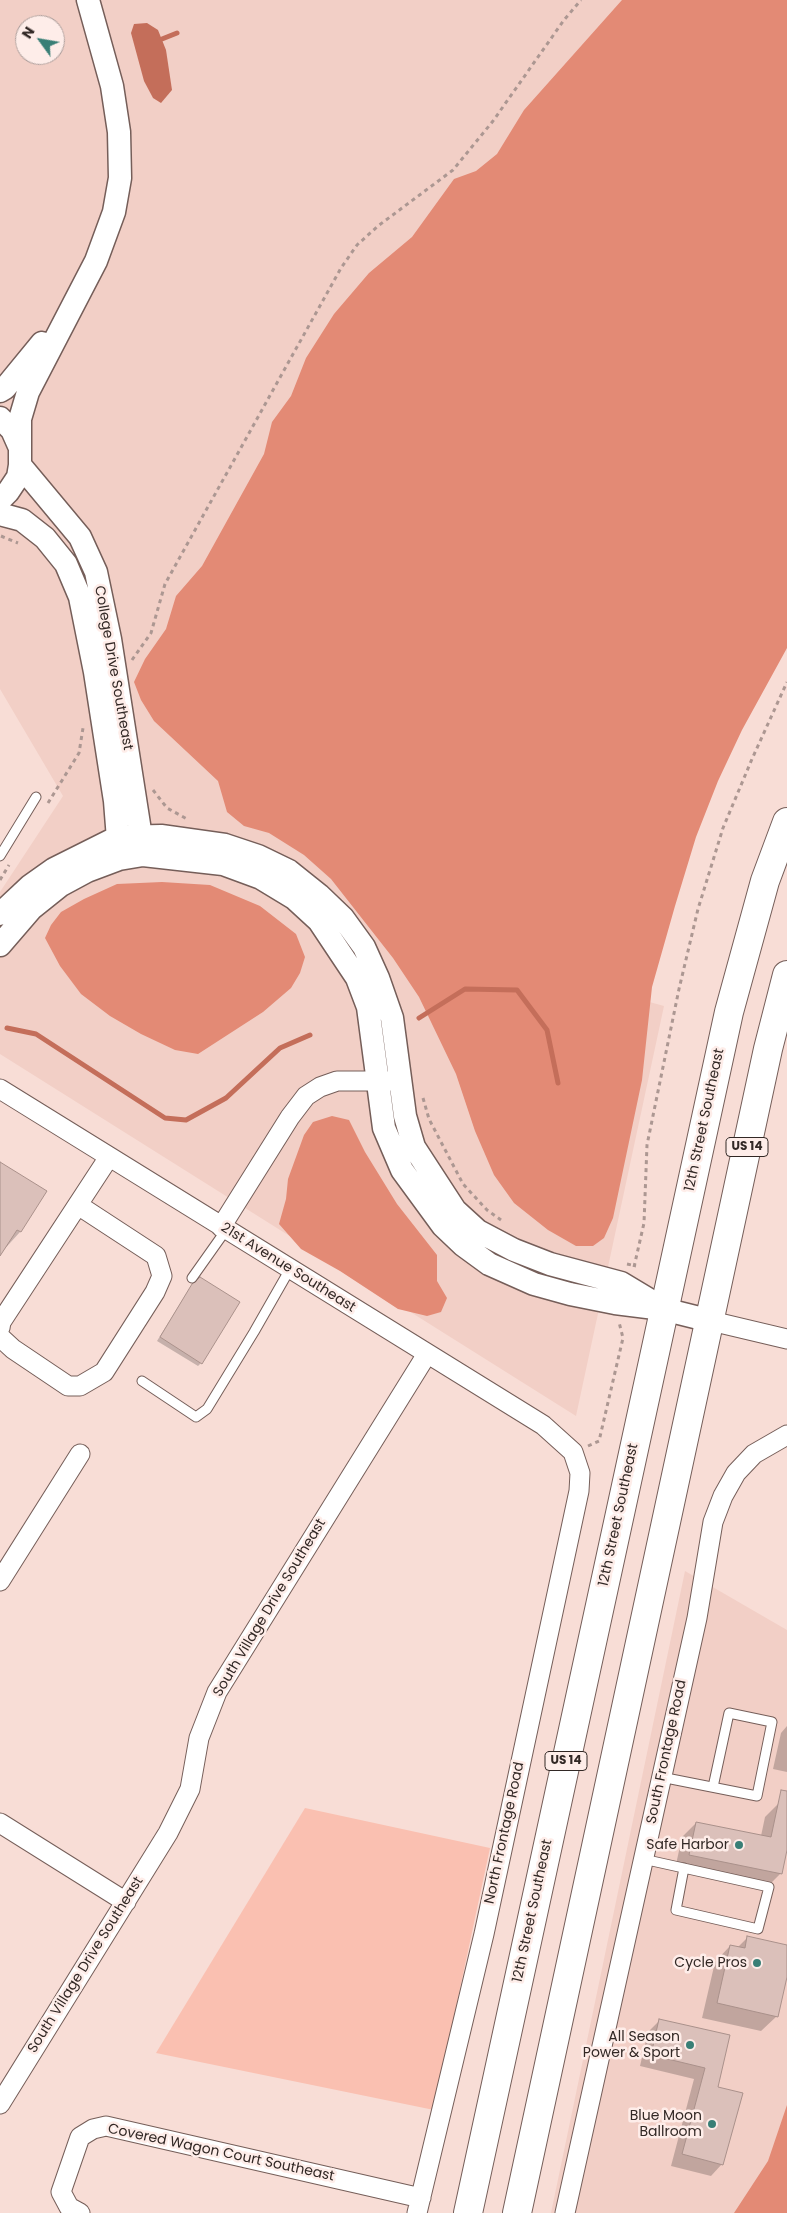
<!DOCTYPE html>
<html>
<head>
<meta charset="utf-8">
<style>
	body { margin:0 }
	#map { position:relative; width:787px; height:2213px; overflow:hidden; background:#f8ddd6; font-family:Poppins,sans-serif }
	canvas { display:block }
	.north { position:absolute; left:15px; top:15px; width:50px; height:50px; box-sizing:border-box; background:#feede9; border:1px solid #ac9e9b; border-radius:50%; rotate:302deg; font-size:14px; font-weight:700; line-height:20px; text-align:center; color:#322825 }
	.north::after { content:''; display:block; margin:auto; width:18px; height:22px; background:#397f76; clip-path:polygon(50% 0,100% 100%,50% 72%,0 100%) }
</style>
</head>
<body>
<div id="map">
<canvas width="787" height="2213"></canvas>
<div class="north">N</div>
</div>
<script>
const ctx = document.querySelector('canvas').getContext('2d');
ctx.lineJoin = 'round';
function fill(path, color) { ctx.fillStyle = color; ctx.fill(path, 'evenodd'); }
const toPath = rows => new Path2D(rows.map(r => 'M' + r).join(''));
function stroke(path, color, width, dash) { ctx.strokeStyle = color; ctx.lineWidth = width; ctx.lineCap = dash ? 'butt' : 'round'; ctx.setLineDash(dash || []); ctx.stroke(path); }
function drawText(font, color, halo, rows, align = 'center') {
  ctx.font = font + ' Poppins,sans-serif'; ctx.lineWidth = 5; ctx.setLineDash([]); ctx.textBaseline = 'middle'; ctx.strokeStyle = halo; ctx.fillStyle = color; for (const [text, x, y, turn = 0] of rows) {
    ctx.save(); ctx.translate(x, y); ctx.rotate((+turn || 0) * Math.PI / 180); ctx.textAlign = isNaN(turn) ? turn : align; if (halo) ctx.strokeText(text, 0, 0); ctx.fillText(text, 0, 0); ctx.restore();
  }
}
const built = toPath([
	[0,0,754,0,523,967,664,1006,576,1416,0,1054,0,892,63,796,0,689],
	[25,25,55,25,55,55,25,55],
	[685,1571,787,1630,787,2174,776,2213,551,2213]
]);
const green = toPath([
	[305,1808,490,1848,434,2110,156,2053]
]);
const forest = toPath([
	[622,0,787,0,787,648,742,730,718,781,696,837,675,906,652,987,642,1080,613,1218,604,1238,593,1246,576,1246,548,1230,514,1203,494,1175,475,1131,456,1074,419,997,393,958,331,879,304,855,269,833,244,826,227,812,218,781,154,721,141,700,134,682,145,659,166,629,176,596,202,566,264,454,272,422,291,396,306,358,334,314,369,273,412,237,454,179,476,171,497,154,524,110],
	[162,882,210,885,260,906,296,934,305,957,300,973,291,988,263,1012,198,1054,175,1050,141,1034,110,1016,81,994,60,966,45,938,51,925,61,912,84,899,117,884],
	[332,1116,349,1120,365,1152,397,1204,437,1255,437,1281,447,1298,441,1312,427,1316,398,1309,340,1271,301,1249,279,1224,286,1199,288,1179,304,1135,313,1122],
	[787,2105,787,2213,734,2213,768,2161]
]);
const water = toPath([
	[147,23,158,30,166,50,172,90,161,103,153,98,144,81,131,33,134,24]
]);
const shadow = toPath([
	[0,1163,20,1232,0,1254],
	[189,1289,201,1363,198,1366,157,1341],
	[787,1726,787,1772,773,1769,781,1733],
	[787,1795,787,1843,781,1873,767,1887,675,1869,682,1837,696,1823,761,1836,765,1817],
	[748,1937,787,1946,787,1972,777,2016,761,2031,702,2018,715,1962,730,1946,737,1948],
	[660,2020,728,2036,716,2088,722,2164,711,2176,671,2166,694,2079,640,2066,648,2032]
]);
const stream = toPath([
	[162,39,177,33],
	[419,1018,465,989,517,990,547,1030,558,1083],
	[7,1028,36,1034,165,1118,186,1120,226,1098,280,1048,310,1035]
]);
const building = toPath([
	[0,1162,47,1191,21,1232,17,1230,0,1256,0,1162],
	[200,1277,240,1302,202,1364,160,1337,192,1284,200,1277],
	[781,1790,787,1791,787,1850,782,1874,689,1855,696,1822,771,1837,781,1790],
	[747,1936,787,1945,787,1977,778,2017,717,2003,730,1945,745,1948,747,1936],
	[659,2019,730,2035,718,2087,743,2093,723,2165,682,2154,705,2068,651,2055,659,2019]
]);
const path = toPath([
	[1,536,18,543],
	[132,660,151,633,165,584,341,268,357,245,378,226,453,170,493,121,564,20,581,0],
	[153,790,167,808,187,819],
	[48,803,79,753,83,728],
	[0,880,9,865],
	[423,1098,429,1119,463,1184,487,1210,501,1220],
	[627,1264,636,1266],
	[634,1267,644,1223,647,1145,679,989,698,909,723,828,752,759,787,682],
	[588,1446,599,1441,623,1338,619,1322]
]);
const service = toPath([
	[0,856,36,797],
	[192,1278,226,1230],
	[142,1381,196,1417,207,1409,254,1332,290,1269],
	[661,1777,757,1796,772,1722,729,1713,713,1787],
	[643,1859,769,1887,758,1929,676,1910,684,1868]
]);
const minor = toPath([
	[0,1089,543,1425,573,1452,580,1473,579,1491,484,1934,417,2213],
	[221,1227,290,1117,306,1096,320,1087,337,1081,392,1081],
	[711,1321,787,1339],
	[0,1328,1,1322,109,1157],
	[0,1337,13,1349,68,1386,80,1386,104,1372,155,1292,162,1276,156,1256,78,1205],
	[0,1581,80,1454],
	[0,1823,126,1902],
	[0,2104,168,1833,190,1789,199,1738,217,1692,427,1354],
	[80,2213,69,2207,61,2192,80,2137,93,2129,106,2126,421,2198],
	[565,2213,697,1618,713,1522,723,1496,736,1473,754,1454,787,1435]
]);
const tertiary = toPath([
	[0,391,5,388,42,343],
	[0,418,12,430,20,448,20,465,18,477,8,492,0,500],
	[20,448,20,419,28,392,96,261,114,212,120,178,119,132,112,86,88,0],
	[20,465,80,537,96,572,110,639,143,850],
	[0,514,22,520,45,538,66,564,80,597,95,672,115,801,119,852],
	[0,914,30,886,54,869,118,837,161,836,225,845,258,856,289,871,319,895,343,918,364,947,378,978,392,1018,405,1116,414,1147,455,1210,478,1231,514,1250,550,1264,621,1283,656,1304],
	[0,945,31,909,61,885,87,871,119,859,143,855,223,864,261,878,294,898,319,921,357,978,368,1007,384,1128,402,1170,443,1226,463,1245,489,1264,534,1284,570,1294,615,1303,663,1309,711,1321]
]);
const primary = toPath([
	[468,2213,729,1012,765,881,787,822],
	[517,2213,768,1049,787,975]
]);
const markers = [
	[739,1845,5,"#397f76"],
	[757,1963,5,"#397f76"],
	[690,2045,5,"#397f76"],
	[712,2124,5,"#397f76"]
];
const shields = [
	[747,1147,42],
	[566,1761,42]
];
const shieldNames = [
	["US 14",747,1147],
	["US 14",566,1761]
];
const streetNames = [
	["College Drive Southeast",113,668,80],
	["12th Street Southeast",705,1120,-78],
	["21st Avenue Southeast",288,1268,32],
	["12th Street Southeast",619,1515,-78],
	["South Village Drive Southeast",270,1608,-59],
	["South Frontage Road",667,1752,-78],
	["North Frontage Road",505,1833,-78],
	["12th Street Southeast",533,1911,-78],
	["South Village Drive Southeast",86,1965,-58],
	["Covered Wagon Court Southeast",221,2153,12]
];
const poiNames = [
	["Safe Harbor",729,1845],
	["Cycle Pros",747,1963],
	["All Season",680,2037],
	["Power & Sport",680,2053],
	["Blue Moon",702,2116],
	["Ballroom",702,2132]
];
fill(built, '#f2cfc6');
fill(green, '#fac0b1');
fill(forest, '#e38a75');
fill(water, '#c46e5a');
fill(shadow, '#0003');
stroke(stream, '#c46e5a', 5);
fill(building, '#dbc0ba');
stroke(building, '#aa918b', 1);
stroke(service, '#755e59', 11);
stroke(minor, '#755e59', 21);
stroke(tertiary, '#755e59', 25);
stroke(primary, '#755e59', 30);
stroke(path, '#ac9792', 3, [4, 4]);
stroke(service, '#fff', 9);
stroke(minor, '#fff', 19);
stroke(tertiary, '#fff', 22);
stroke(primary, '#fff', 28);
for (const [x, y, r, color] of markers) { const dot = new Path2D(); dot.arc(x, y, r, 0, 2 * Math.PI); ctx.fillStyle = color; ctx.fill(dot); stroke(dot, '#feede9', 2); }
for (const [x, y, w] of shields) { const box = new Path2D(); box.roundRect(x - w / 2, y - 9.5, w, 19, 4); ctx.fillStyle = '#feede9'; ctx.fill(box); stroke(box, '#322825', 1); }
drawText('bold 12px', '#322825', null, shieldNames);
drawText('14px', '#322825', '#feede9', streetNames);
drawText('14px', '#322825', '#feede9', poiNames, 'right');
</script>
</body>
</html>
